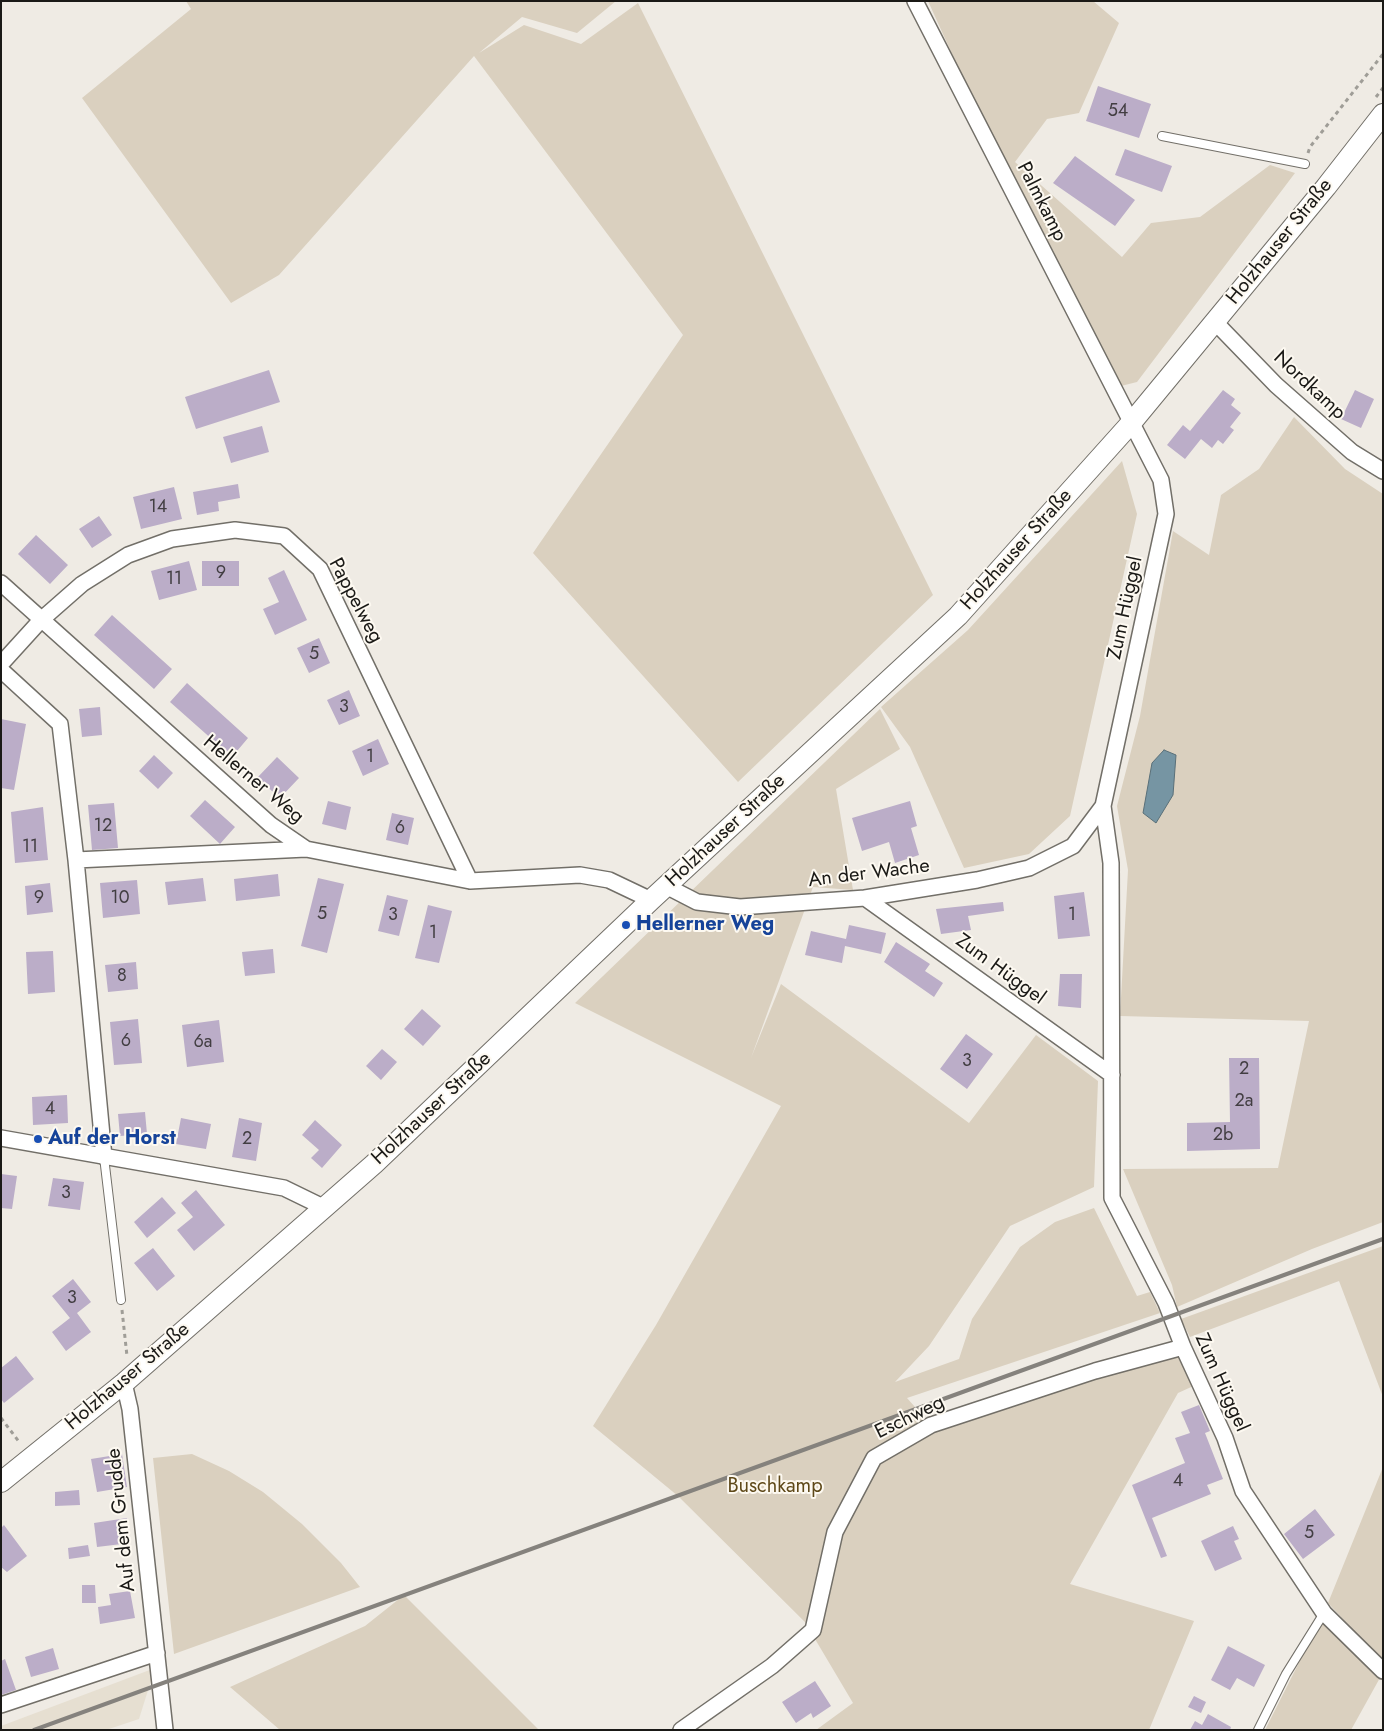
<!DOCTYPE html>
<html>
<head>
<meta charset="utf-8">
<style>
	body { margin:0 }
	#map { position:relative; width:1384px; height:1731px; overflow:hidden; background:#efebe4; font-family:Jost,sans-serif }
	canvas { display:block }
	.frame { position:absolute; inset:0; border:2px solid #1a1916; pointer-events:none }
</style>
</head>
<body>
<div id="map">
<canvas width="1384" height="1731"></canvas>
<div class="frame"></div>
</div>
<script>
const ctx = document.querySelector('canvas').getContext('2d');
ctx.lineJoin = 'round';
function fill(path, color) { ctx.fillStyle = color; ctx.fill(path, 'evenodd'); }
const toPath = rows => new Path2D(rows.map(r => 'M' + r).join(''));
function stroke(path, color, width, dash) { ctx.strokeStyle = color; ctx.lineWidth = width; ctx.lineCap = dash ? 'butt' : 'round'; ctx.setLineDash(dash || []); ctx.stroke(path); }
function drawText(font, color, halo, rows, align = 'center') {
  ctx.font = font + ' Jost,sans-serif'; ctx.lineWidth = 4; ctx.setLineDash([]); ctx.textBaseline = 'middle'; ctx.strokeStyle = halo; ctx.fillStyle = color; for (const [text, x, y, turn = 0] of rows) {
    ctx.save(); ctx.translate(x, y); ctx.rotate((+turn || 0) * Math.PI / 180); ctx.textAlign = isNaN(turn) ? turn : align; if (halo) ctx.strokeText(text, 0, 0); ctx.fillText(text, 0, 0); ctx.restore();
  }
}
const built = toPath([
	[155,1668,139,1719,106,1730,1,1730,1,1726]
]);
const green = toPath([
	[186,1,616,1,577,33,522,17,479,53,524,25,581,44,638,3,933,595,738,782,533,553,683,335,474,56,279,275,231,303,82,98,191,9],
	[928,1,1093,1,1119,23,1079,113,1047,119,1015,162,1122,257,1151,223,1200,217,1270,165,1295,173,1137,382,1121,386,967,87],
	[1294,417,1345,469,1383,494,1383,1222,1312,1249,1177,1307,1172,1285,1123,1169,1278,1168,1309,1021,1120,1016,1128,870,1117,806,1140,716,1173,531,1209,555,1221,495,1259,469],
	[1122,461,1137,514,1070,816,1029,854,964,868,910,747,881,707,968,630],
	[880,709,900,749,836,789,853,890,813,887,751,1058,781,984,969,1123,1036,1035,1098,1081,1094,1187,1010,1226,929,1346,895,1382,959,1359,972,1319,1020,1247,1055,1222,1094,1208,1137,1296,1150,1292,1160,1313,907,1398,931,1425,1183,1347,1200,1383,1178,1393,1070,1584,1194,1621,1149,1730,816,1730,853,1703,815,1639,813,1630,678,1496,593,1426,656,1325,781,1106,575,1003],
	[1383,1246,1383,1397,1339,1281,1190,1337,1181,1319],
	[192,1454,229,1471,263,1492,302,1524,341,1563,360,1587,174,1654,153,1458],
	[1383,1467,1383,1662,1328,1603],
	[404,1595,539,1730,280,1730,230,1687,365,1626],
	[1324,1613,1381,1676,1351,1730,1265,1730]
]);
const water = toPath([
	[1164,750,1176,755,1173,795,1156,823,1143,813,1152,763,1164,750]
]);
const building = toPath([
	[1098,86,1151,104,1139,138,1086,121],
	[1125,149,1172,166,1162,192,1115,175],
	[1075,156,1135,200,1115,226,1053,183],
	[269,370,280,402,196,429,185,397],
	[1223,390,1235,399,1231,405,1241,413,1230,427,1234,430,1223,444,1218,440,1212,448,1201,439,1185,459,1167,445,1183,425,1190,431],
	[1355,390,1374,399,1361,428,1341,419],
	[262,426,269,452,231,463,223,437],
	[238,484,240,498,218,502,219,511,197,515,193,492],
	[174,487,182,519,141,529,133,497],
	[99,516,112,535,92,548,79,529],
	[36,535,68,565,50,584,18,554],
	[189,561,197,590,159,600,151,571],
	[202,561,239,561,239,586,202,586],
	[284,570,307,620,275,635,263,609,279,602,268,578],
	[112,615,172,669,154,689,94,635],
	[319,638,330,663,309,673,297,648],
	[187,683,248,738,232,757,170,702],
	[349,690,360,716,339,725,327,700],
	[100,707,102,735,82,737,79,709],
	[1,719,26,724,14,790,1,788],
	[378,739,389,764,363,776,352,751],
	[154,755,173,773,158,789,139,771],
	[277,757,299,778,280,798,257,778],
	[205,800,235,827,220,844,190,816],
	[328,801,351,807,346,830,322,824],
	[910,801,917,826,911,828,919,855,895,863,889,842,862,851,852,818],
	[114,803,118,848,92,850,88,805],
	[43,807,48,860,15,863,11,812],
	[392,813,414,818,408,845,386,840],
	[278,874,280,896,236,901,234,879],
	[203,878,206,901,168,905,165,882],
	[318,878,344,884,327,953,301,946],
	[137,880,140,914,103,918,100,883],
	[50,883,53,912,27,915,25,886],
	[1084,892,1090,936,1058,939,1054,896],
	[387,895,408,900,399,936,378,931],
	[1003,902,1004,911,968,916,971,930,941,934,936,909],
	[428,905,452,911,439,963,415,958],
	[849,925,886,933,881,954,845,946,842,963,805,955,811,931,846,939],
	[896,942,930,964,925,971,943,983,934,997,884,962],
	[273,949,275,973,245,976,242,952],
	[53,951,55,992,28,994,26,952],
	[136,962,138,989,108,992,105,965],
	[1060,974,1082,974,1081,1008,1058,1006],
	[422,1009,441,1026,423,1046,404,1029],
	[138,1019,142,1063,114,1065,110,1022],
	[219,1020,224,1062,187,1067,182,1025],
	[966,1034,993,1054,967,1089,940,1069],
	[382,1049,397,1062,381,1080,366,1066],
	[1229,1058,1259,1058,1260,1149,1187,1151,1187,1123,1230,1122],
	[67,1095,68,1123,33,1125,32,1097],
	[145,1112,147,1134,120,1136,118,1114],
	[181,1118,211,1124,206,1149,176,1144],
	[239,1118,262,1123,256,1161,232,1157],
	[315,1120,342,1145,322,1168,311,1158,319,1150,302,1135],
	[1,1174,17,1176,12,1209,1,1208],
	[53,1178,84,1182,80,1210,48,1206],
	[196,1190,225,1225,194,1251,177,1230,193,1217,181,1203],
	[162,1197,176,1213,147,1238,134,1222],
	[153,1248,175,1276,157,1291,134,1263],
	[73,1279,91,1302,77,1313,91,1332,66,1351,52,1332,70,1318,52,1296],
	[16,1356,34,1379,4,1403,1,1399,1,1368],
	[1199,1405,1210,1431,1205,1433,1223,1479,1207,1485,1211,1494,1152,1518,1167,1556,1161,1558,1132,1485,1185,1463,1175,1438,1190,1433,1181,1412],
	[122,1454,127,1487,97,1492,91,1459],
	[79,1490,80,1505,55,1506,55,1492],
	[1315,1509,1335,1535,1303,1559,1284,1534],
	[127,1518,130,1543,97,1547,94,1523],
	[4,1525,27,1556,7,1572,1,1567,1,1528],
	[1233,1526,1239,1539,1234,1541,1242,1559,1215,1571,1201,1541],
	[88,1545,90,1556,69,1559,68,1548],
	[82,1585,95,1585,96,1603,82,1603],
	[130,1591,135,1618,100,1624,98,1607,111,1605,109,1594],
	[1228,1646,1265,1665,1254,1687,1237,1678,1230,1690,1211,1680],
	[53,1648,59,1669,31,1677,25,1657],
	[5,1659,16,1690,1,1695,1,1661],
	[815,1681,831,1706,813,1718,811,1713,796,1723,782,1702],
	[1194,1696,1206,1702,1201,1713,1188,1707],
	[1208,1714,1231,1727,1230,1730,1190,1730,1195,1721,1202,1725]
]);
const path = toPath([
	[1376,97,1383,88],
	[1308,153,1310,147,1383,54],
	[122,1310,127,1356],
	[1,1418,20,1443]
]);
const lane = toPath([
	[1162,136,1305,164],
	[104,1157,121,1300],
	[1258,1730,1286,1674,1324,1613]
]);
const street = toPath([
	[915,1,1161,480,1166,514,1103,806,1111,863,1112,1198,1166,1303,1183,1347,1225,1438,1243,1491,1324,1613,1383,1671],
	[1215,322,1276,385,1352,452,1383,471],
	[1,583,271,825,306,849,470,881,580,875,609,880,651,900],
	[1,664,41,620,82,584,128,555,172,539,235,530,284,536,320,569,470,881],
	[1,670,60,724,76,860,104,1157],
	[76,860,306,849],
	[666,886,697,902,740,907,865,898,977,880,1029,868,1073,846,1103,806],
	[865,898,1112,1075],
	[1,1138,284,1188,323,1207],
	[124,1383,130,1409,165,1730],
	[1,1705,157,1653],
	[681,1730,772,1666,813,1630,835,1532,874,1458,931,1425,1095,1371,1183,1347]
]);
const secondary = toPath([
	[1,1482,124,1383,374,1164,651,900,958,616,1132,422,1326,187,1383,114]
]);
const rail = toPath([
	[34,1730,1383,1239]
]);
const markers = [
	[626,925,5,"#1a4fb4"],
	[38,1139,5,"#1a4fb4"]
];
const numberNames = [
	["54",1118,112],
	["14",158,508],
	["9",221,574],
	["11",174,580],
	["5",314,655],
	["3",344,708],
	["1",370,758],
	["12",103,827],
	["6",400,829],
	["11",30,848],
	["9",39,899],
	["10",120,899],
	["5",322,915],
	["3",393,916],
	["1",1072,916],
	["1",433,934],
	["8",122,977],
	["6",126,1042],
	["6a",203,1043],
	["3",967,1062],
	["2",1244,1070],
	["2a",1244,1102],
	["4",50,1110],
	["2b",1223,1136],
	["2",247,1140],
	["3",66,1194],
	["3",72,1299],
	["4",1178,1482],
	["5",1309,1534]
];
const streetNames = [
	["Palmkamp",1041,202,63],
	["Holzhauser Straße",1280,242,-51],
	["Nordkamp",1309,386,43],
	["Holzhauser Straße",1017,550,-48],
	["Pappelweg",355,601,62],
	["Zum Hüggel",1126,608,-78],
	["Hellerner Weg",253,780,40],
	["Holzhauser Straße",726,831,-43],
	["An der Wache",869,874,-7],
	["Zum Hüggel",1000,970,36],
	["Holzhauser Straße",432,1109,-43],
	["Holzhauser Straße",128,1377,-40],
	["Zum Hüggel",1221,1383,66],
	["Eschweg",910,1418,-26],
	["Auf dem Grudde",122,1520,-96]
];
const transitNames = [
	["Hellerner Weg",636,925],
	["Auf der Horst",48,1139]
];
const parkNames = [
	["Buschkamp",775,1487]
];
fill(built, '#e6dfd1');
fill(green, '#dad0bf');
fill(water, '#7695a3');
stroke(water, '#5a7079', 1);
fill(building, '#bbadc8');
stroke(lane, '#726f68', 10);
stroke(street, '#726f68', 18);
stroke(secondary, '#726f68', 22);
stroke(path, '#9f9d97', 3, [4, 4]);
stroke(lane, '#fff', 8);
stroke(street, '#fff', 15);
stroke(secondary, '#fff', 20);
stroke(rail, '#85827d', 4);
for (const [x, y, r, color] of markers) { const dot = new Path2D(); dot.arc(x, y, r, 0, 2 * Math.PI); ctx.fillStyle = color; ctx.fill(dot); stroke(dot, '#fdf9f1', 2); }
drawText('18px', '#423e42', null, numberNames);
drawText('20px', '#1a1916', '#fdf9f1', streetNames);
drawText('bold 20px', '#164399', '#fdf9f1', transitNames, 'left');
drawText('20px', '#5e4818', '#fdf9f1', parkNames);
</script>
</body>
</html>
